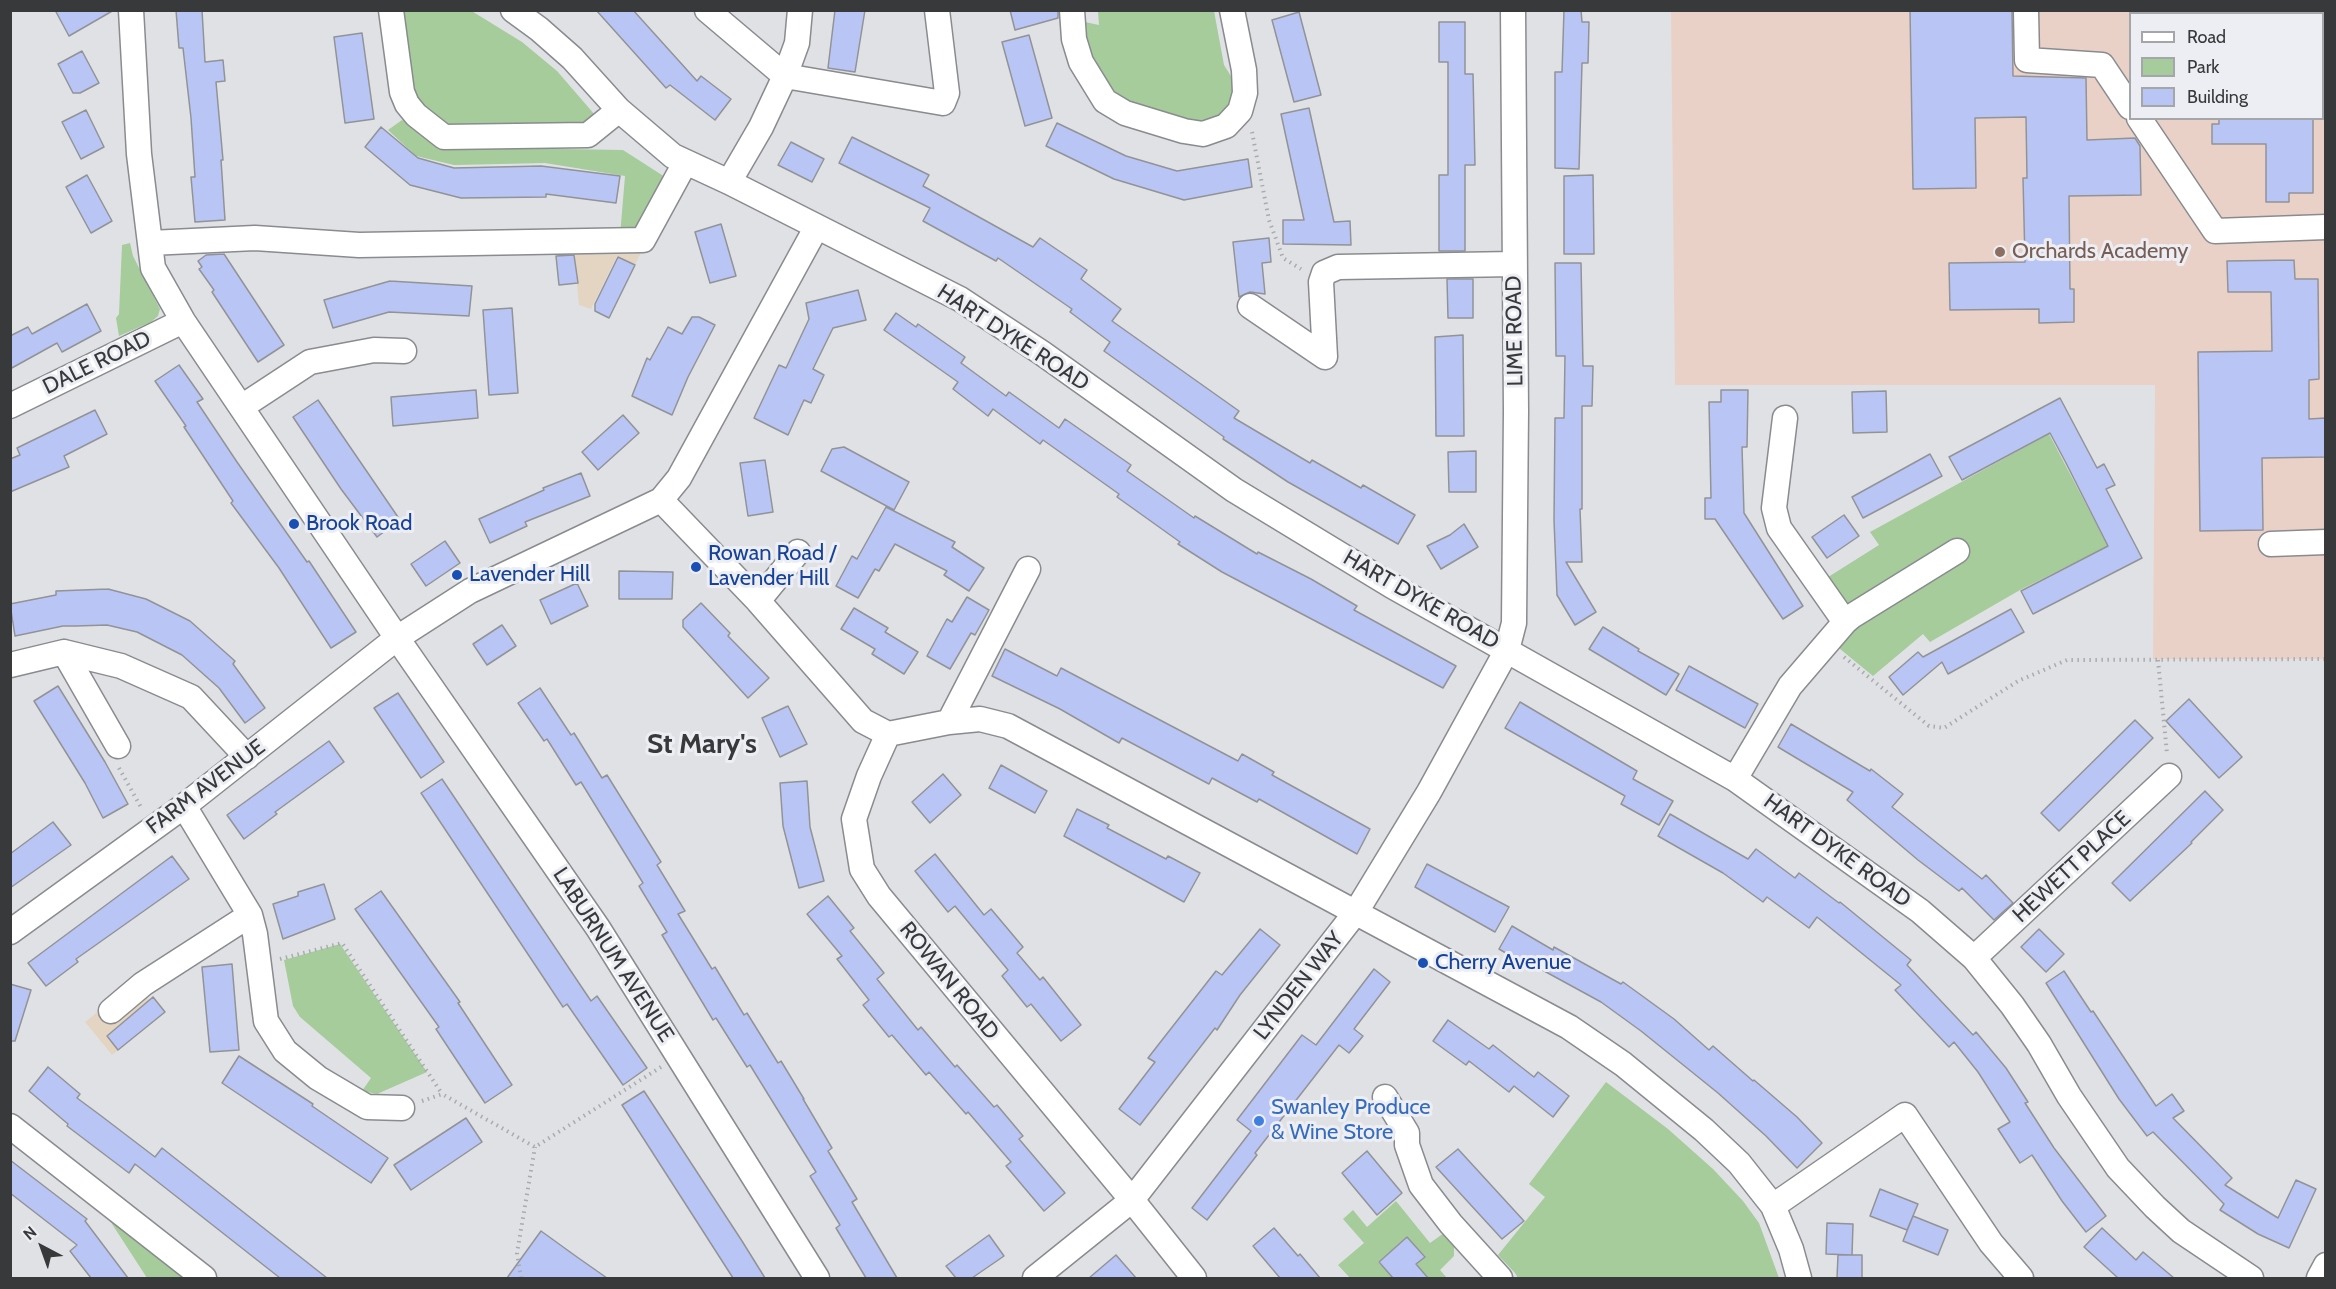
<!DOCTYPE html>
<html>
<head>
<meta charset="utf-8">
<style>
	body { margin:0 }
	#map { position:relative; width:2336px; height:1289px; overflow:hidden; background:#e0e1e5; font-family:Cabin,sans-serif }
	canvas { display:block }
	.frame { position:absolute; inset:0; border:12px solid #38393a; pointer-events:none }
	.legend { position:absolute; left:2129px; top:12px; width:195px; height:108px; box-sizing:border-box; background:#edeef3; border:2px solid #a5a6a9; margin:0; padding:8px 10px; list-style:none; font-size:18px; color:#38393a }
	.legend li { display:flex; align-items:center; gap:12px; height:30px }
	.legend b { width:30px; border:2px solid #a5a6a9 }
	.north { position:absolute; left:12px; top:1217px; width:60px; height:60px; -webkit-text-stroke:4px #edeef3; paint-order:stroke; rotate:319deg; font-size:16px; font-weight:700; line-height:24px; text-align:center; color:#38393a }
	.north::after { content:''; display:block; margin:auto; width:21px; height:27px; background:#38393a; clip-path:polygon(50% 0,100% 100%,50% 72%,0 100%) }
</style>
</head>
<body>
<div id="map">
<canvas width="2336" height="1289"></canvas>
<div class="frame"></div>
<ul class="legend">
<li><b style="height:8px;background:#fff"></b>Road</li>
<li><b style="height:16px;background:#a5cc9a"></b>Park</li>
<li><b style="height:16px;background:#b9c6f5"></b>Building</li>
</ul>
<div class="north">N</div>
</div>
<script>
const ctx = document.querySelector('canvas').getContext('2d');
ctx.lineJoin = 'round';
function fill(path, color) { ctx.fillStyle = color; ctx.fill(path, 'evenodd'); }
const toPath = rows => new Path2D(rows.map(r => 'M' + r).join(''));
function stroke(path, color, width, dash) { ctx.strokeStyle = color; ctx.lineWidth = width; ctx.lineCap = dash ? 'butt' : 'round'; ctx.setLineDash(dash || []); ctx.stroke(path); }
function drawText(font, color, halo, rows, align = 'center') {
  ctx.font = font + ' Cabin,sans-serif'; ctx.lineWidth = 6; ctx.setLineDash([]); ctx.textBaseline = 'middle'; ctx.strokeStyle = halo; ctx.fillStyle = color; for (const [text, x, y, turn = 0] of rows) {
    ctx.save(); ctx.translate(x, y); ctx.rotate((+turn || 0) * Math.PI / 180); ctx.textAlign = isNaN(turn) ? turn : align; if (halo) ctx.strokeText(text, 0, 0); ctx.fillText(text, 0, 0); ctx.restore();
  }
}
const industrial = toPath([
	[646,242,635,265,617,256,591,309,579,305,573,243],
	[134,982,149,1000,154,997,166,1012,112,1055,85,1022]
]);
const education = toPath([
	[1671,11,2325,11,2325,659,2153,659,2155,385,1675,385],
	[2130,14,2322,14,2322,118,2130,118]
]);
const green = toPath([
	[470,10,522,42,557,71,595,115,585,125,449,124,424,108,415,97,410,85,401,11],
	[1098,11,1214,11,1224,65,1234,81,1235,99,1221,118,1204,125,1129,106,1096,78,1084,34,1085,22,1099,25],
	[402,120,439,147,623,150,665,177,635,232,620,236,625,176,545,163,454,165,416,156,388,130],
	[130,243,133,256,160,309,158,316,151,322,119,336,116,318,119,314,122,245],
	[2049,434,2108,546,2020,590,1930,642,1923,634,1873,676,1834,644,1825,579,1879,545,1870,532],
	[340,944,427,1072,377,1094,362,1091,371,1078,300,1017,293,1006,284,960],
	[1606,1082,1668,1129,1713,1169,1743,1201,1759,1223,1779,1278,1518,1278,1515,1273,1498,1255,1545,1197,1529,1184],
	[1396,1201,1430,1243,1444,1233,1454,1245,1454,1256,1440,1270,1447,1278,1428,1278,1416,1264,1425,1256,1407,1237,1378,1262,1393,1278,1350,1278,1338,1265,1364,1243,1343,1219,1353,1210,1367,1227],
	[103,1210,189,1278,147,1278]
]);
const building = toPath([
	[55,10,114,10,69,36,55,10],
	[176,10,202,10,205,62,223,60,225,81,216,82,223,160,221,160,225,220,195,222,191,177,195,177,191,118,183,48,179,48,176,10],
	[596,10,633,10,697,81,701,76,731,99,715,120,670,85,666,88,596,10],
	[835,10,865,10,855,72,828,68,835,10],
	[1010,10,1058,10,1058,18,1015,30,1010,10],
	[1564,10,1581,10,1582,22,1589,22,1588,63,1582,63,1579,169,1555,168,1555,72,1562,72,1564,10],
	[1910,10,2012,10,2013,76,2086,78,2087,140,2135,138,2140,146,2141,195,2069,196,2070,289,2074,289,2074,322,2039,323,2039,309,1950,310,1949,263,2025,262,2023,178,2027,178,2026,117,1975,118,1976,188,1913,189,1910,10],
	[1299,12,1321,95,1294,102,1272,20,1299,12],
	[1439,22,1465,22,1465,74,1473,74,1475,165,1465,165,1465,251,1439,251,1439,175,1448,175,1448,62,1439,62,1439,22],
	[362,33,374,119,345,123,334,37,362,33],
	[1029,35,1052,118,1025,126,1002,42,1029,35],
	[82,51,99,83,80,93,73,93,58,64,82,51],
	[1309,108,1334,222,1350,221,1351,245,1283,244,1283,220,1304,220,1281,114,1309,108],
	[86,110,104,147,81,159,62,122,86,110],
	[2219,118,2313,118,2313,193,2289,193,2289,202,2266,202,2266,144,2212,144,2212,124,2219,124,2219,118],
	[1057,123,1126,156,1177,171,1248,159,1252,187,1184,200,1114,179,1046,146,1057,123],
	[381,127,418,158,454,168,541,166,620,176,616,203,546,194,546,197,461,198,410,185,365,147,381,127],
	[852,137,929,175,923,186,1033,247,1040,238,1087,270,1081,279,1121,309,1112,321,1239,411,1234,418,1310,463,1312,460,1361,488,1363,485,1415,515,1398,544,1288,482,1223,439,1224,437,1104,351,1110,342,1070,312,1072,309,998,258,996,261,923,221,930,208,839,163,852,137],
	[791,142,824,159,812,182,778,165,791,142],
	[87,175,112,221,91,233,66,187,87,175],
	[1593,175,1594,254,1564,254,1564,176,1593,175],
	[721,224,736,276,710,283,695,232,721,224],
	[1269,238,1271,262,1262,263,1265,294,1250,292,1239,297,1233,242,1269,238],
	[224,254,284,345,258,362,212,292,214,290,199,269,202,267,198,261,206,255,224,254],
	[574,255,578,283,559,285,556,256,574,255],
	[618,257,635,265,609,318,595,311,595,304,618,257],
	[2294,260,2295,279,2318,279,2319,379,2309,380,2309,419,2325,418,2325,457,2262,458,2263,530,2200,531,2198,352,2272,351,2271,292,2228,292,2227,261,2294,260],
	[1555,263,1581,263,1583,366,1593,366,1592,406,1582,406,1582,509,1580,509,1582,562,1566,562,1596,612,1575,625,1557,595,1554,520,1555,418,1564,418,1565,356,1556,356,1555,263],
	[1447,279,1473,279,1473,318,1448,318,1447,279],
	[390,281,472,286,469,316,389,312,333,328,324,300,390,281],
	[858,290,866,320,833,328,813,369,824,375,811,403,804,400,788,435,754,418,779,365,786,368,809,319,806,303,858,290],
	[87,304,101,331,62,352,57,343,10,369,10,336,28,327,32,334,87,304],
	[512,308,518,393,489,395,483,310,512,308],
	[896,313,916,327,918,324,965,357,961,363,1006,396,1009,392,1059,428,1065,419,1131,465,1127,471,1194,518,1195,516,1257,554,1258,552,1311,579,1357,606,1354,610,1456,666,1443,688,1222,572,1178,544,1180,542,1117,497,1119,494,1043,440,1040,444,993,409,988,416,953,389,958,382,884,330,896,313],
	[692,317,699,317,715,325,688,377,672,415,632,396,647,358,650,360,668,327,682,334,692,317],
	[1463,335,1464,436,1436,436,1435,337,1463,335],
	[179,365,203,399,197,402,237,462,307,562,309,561,356,632,331,648,279,568,231,503,233,501,184,427,186,426,155,381,179,365],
	[476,390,478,418,393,426,391,397,476,390],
	[1721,390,1748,390,1747,447,1742,447,1744,513,1803,606,1783,619,1715,519,1705,519,1705,498,1711,498,1709,402,1721,402,1721,390],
	[1886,391,1887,432,1853,433,1852,392,1886,391],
	[2060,398,2097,468,2104,464,2115,485,2106,489,2142,558,2033,614,2021,591,2108,546,2066,463,2050,433,1962,480,1949,457,2060,398],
	[318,400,400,520,377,537,341,489,293,417,318,400],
	[95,410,107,434,64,456,69,467,10,492,10,459,20,455,17,448,95,410],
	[623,415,639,433,598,470,582,452,623,415],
	[844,447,909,482,894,510,821,471,832,449,844,447],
	[1476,451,1476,492,1449,492,1448,452,1476,451],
	[1930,454,1942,476,1863,518,1852,497,1930,454],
	[765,460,773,512,748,516,740,463,765,460],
	[581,473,590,496,525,522,527,526,490,543,479,519,544,490,543,488,581,473],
	[886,507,955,542,952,547,984,568,969,591,944,575,947,571,895,544,879,571,875,569,858,598,836,586,852,556,857,559,886,507],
	[1844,515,1859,536,1827,558,1812,537,1844,515],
	[1464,524,1478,547,1441,569,1427,546,1450,535,1464,524],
	[445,541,460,563,426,586,411,564,445,541],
	[619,571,673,572,672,599,619,599,619,571],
	[577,583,588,606,551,624,540,600,577,583],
	[108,589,146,599,190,621,235,661,233,664,265,708,245,723,219,688,182,655,137,632,107,625,76,626,63,626,15,636,10,604,56,595,56,591,108,589],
	[967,597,989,610,975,635,971,633,950,669,927,656,947,619,952,622,967,597],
	[701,603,730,633,728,636,769,678,748,698,683,627,683,620,701,603],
	[854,608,888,628,885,632,918,652,904,674,872,654,875,649,841,629,854,608],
	[2011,609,2024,632,1948,674,1942,662,1903,695,1889,677,1918,652,1923,657,2011,609],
	[502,625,516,646,487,665,473,644,502,625],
	[1603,627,1639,649,1638,651,1679,674,1666,695,1589,649,1603,627],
	[1005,649,1057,676,1061,668,1238,761,1242,754,1274,772,1272,775,1370,829,1357,854,1259,799,1257,802,1212,778,1209,784,1122,738,1119,743,1060,709,992,676,1005,649],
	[1689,666,1758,704,1745,728,1676,690,1689,666],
	[58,686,105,762,128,804,103,818,85,783,34,701,58,686],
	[540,688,571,735,574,733,602,778,607,775,661,862,657,865,685,911,678,914,712,969,715,967,744,1015,747,1013,778,1063,781,1061,804,1099,803,1099,832,1148,828,1151,857,1199,852,1202,897,1278,866,1278,836,1228,840,1225,810,1176,816,1172,750,1065,747,1067,716,1018,713,1020,662,935,667,932,639,886,643,883,581,782,576,785,547,739,544,741,518,703,540,688],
	[398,693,444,762,421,778,374,708,398,693],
	[2189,699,2242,757,2219,778,2166,721,2189,699],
	[1520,702,1637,771,1633,779,1673,801,1659,825,1621,804,1625,796,1505,728,1520,702],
	[788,706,807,744,780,757,762,718,788,706],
	[2135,720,2153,738,2059,831,2041,813,2135,720],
	[1791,724,1870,771,1871,769,1903,794,1892,807,1982,879,1986,875,2013,903,1994,920,1962,888,1959,891,1918,860,1847,800,1853,792,1778,747,1791,724],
	[329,741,344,762,275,812,277,814,244,839,227,815,329,741],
	[1001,765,1047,791,1035,813,989,788,1001,765],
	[943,774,961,795,930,823,912,802,943,774],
	[442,779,591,1001,597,996,647,1068,623,1085,567,1004,563,1007,421,793,442,779],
	[807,781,810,827,824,881,799,888,783,826,780,783,807,781],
	[2205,791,2223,810,2191,842,2192,843,2130,901,2112,883,2205,791],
	[1077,809,1109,825,1107,828,1166,859,1168,856,1200,873,1184,902,1064,836,1077,809],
	[1670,814,1748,859,1756,849,1795,878,1799,873,1839,903,1840,902,1911,960,1907,965,1973,1035,1976,1032,2006,1068,2028,1102,2025,1103,2054,1148,2106,1216,2086,1232,2062,1201,2032,1155,2020,1163,1998,1129,2010,1122,1978,1072,1954,1042,1949,1047,1895,990,1901,985,1817,917,1809,928,1767,897,1763,902,1723,873,1658,836,1670,814],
	[53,822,71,845,10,888,10,854,53,822],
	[935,854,984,915,991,909,1023,947,1017,953,1040,980,1043,977,1081,1025,1061,1041,1031,1004,1027,1007,1002,976,1008,970,955,906,948,912,915,871,935,854],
	[172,856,189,879,76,959,78,962,46,986,28,963,172,856],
	[1427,864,1509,907,1495,932,1415,887,1427,864],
	[324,884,335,919,283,939,273,904,298,896,298,892,324,884],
	[381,891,460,1002,458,1003,512,1085,485,1103,436,1029,439,1027,355,909,381,891],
	[828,896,854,928,850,931,884,973,877,979,897,1004,918,1030,921,1027,955,1067,957,1065,994,1107,997,1105,1023,1136,1019,1139,1065,1193,1044,1211,1006,1166,1011,1162,968,1112,966,1114,929,1072,926,1075,892,1035,889,1037,863,1005,869,1000,837,959,842,956,807,914,828,896],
	[1512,926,1553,950,1554,947,1621,984,1623,982,1674,1019,1709,1050,1713,1046,1753,1081,1754,1080,1797,1117,1822,1143,1797,1168,1766,1136,1718,1093,1641,1031,1601,1002,1535,966,1533,969,1499,949,1512,926],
	[1260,929,1280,945,1240,995,1217,1030,1215,1028,1140,1125,1119,1109,1155,1062,1148,1058,1216,971,1222,975,1260,929],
	[2039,929,2064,954,2046,972,2021,947,2039,929],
	[232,964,239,1050,210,1052,202,967,232,964],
	[1374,969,1390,982,1354,1029,1363,1036,1349,1053,1339,1045,1255,1153,1257,1155,1207,1220,1192,1208,1251,1131,1237,1120,1302,1035,1316,1045,1374,969],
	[2064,971,2091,1012,2093,1011,2156,1106,2172,1094,2184,1111,2173,1118,2232,1178,2225,1185,2278,1218,2296,1180,2316,1189,2289,1248,2258,1234,2220,1210,2224,1204,2153,1132,2147,1136,2119,1099,2046,983,2064,971],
	[10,984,31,990,15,1041,10,1041,10,984],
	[153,997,165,1012,118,1050,107,1036,153,997],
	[1448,1020,1489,1049,1493,1045,1534,1077,1538,1072,1569,1096,1553,1117,1514,1086,1509,1092,1469,1061,1466,1065,1433,1041,1448,1020],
	[239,1056,313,1104,312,1106,388,1158,371,1183,222,1083,239,1056],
	[48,1067,80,1094,77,1098,100,1115,155,1157,162,1148,327,1278,280,1278,135,1164,129,1173,67,1126,68,1124,29,1091,48,1067],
	[644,1091,742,1241,765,1278,733,1278,622,1105,644,1091],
	[466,1118,482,1142,411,1190,394,1165,466,1118],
	[1458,1149,1524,1221,1502,1239,1436,1167,1458,1149],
	[1367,1151,1402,1193,1377,1215,1342,1173,1367,1151],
	[10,1160,87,1219,85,1221,128,1278,91,1278,70,1251,77,1245,10,1193,10,1160],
	[1880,1189,1918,1204,1907,1230,1870,1216,1880,1189],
	[1913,1216,1948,1230,1938,1255,1903,1241,1913,1216],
	[1827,1223,1853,1224,1852,1255,1826,1254,1827,1223],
	[1274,1228,1298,1256,1300,1254,1320,1278,1280,1278,1253,1246,1274,1228],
	[2102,1228,2136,1260,2143,1252,2174,1278,2118,1278,2084,1247,2102,1228],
	[541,1231,577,1257,607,1278,507,1278,541,1231],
	[989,1235,1004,1256,972,1278,956,1278,946,1266,989,1235],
	[1407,1237,1425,1257,1416,1264,1428,1278,1393,1278,1379,1262,1407,1237],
	[1116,1255,1136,1278,1089,1278,1116,1255],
	[1838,1255,1862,1255,1862,1278,1837,1278,1838,1255]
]);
const path = toPath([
	[1252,132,1269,220,1283,258,1301,269],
	[1844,657,1929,726,1944,728,2018,681,2067,660,2326,659],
	[2158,660,2167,754],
	[119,768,142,809],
	[280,959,342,943,442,1094],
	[422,1101,442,1094,535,1147,661,1067],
	[521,1278,517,1253,535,1147]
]);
const minor = toPath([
	[131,10,139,154,153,268,183,321,397,638,598,928,817,1278],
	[391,10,402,92,407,104,416,115,444,137,588,135,619,110],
	[513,10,539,29,572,58,619,110,673,156,729,182,960,299,1042,353,1234,490,1392,586,1735,779,1920,911,1974,958,2012,1005,2039,1044,2069,1096,2118,1168,2155,1207,2181,1231,2251,1278],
	[707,10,785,76,943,103,947,93,937,10],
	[1072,10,1074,39,1081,62,1105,101,1125,113,1184,131,1203,134,1226,126,1240,111,1245,93,1244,70,1232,10],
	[2026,10,2027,60,2102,65,2130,107],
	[2322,59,2326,59],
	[2139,118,2215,231,2326,227],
	[729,182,761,127,785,76,797,43,800,10],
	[150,243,255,238,359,245,643,240,685,163],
	[1250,306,1325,357,1321,282,1324,273,1338,267,1514,264],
	[10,406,183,321],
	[243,406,310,362,374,350,404,351],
	[661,500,758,601,863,721,888,734,949,722,980,719,1008,726,1569,1027,1623,1064,1704,1130,1739,1163,1773,1206,1791,1249,1799,1278],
	[2271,544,2326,542],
	[758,601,798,552],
	[1845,622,1852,616,1957,551],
	[64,652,121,666,191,697,247,757],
	[10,665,64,652,118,746],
	[949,722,1028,569],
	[888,734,869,776,854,819,862,869,879,896,1132,1200,1194,1278],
	[1735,779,1790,686,1845,622,1779,528,1774,508,1785,418],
	[184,806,250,915,255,934,266,1021,285,1051,318,1078,367,1107,402,1108],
	[10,932,184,806,397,638,470,591,661,500,679,478,816,228],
	[1974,958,2169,776],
	[111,1011,143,984,250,915],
	[1385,1097,1407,1133,1407,1145,1421,1185,1451,1224,1500,1278],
	[10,1126,204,1278],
	[1773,1206,1905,1115,1991,1243,2021,1278],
	[1035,1278,1132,1200,1356,912,1429,792,1507,650,1514,623,1516,411,1513,10],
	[2319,1278,2326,1265]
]);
const markers = [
	[2000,252,6,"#8d6e63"],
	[294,524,6,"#1a4fb4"],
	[696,567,6,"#1a4fb4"],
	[457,575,6,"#1a4fb4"],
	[1423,963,6,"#1a4fb4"],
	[1259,1121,6,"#3f7fe0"]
];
const educationNames = [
	["Orchards Academy",2012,252]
];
const streetNames = [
	["LIME ROAD",1515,331,-91],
	["HART DYKE ROAD",1013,338,33],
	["DALE ROAD",97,363,-26],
	["HART DYKE ROAD",1421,600,30],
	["FARM AVENUE",206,787,-37],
	["HART DYKE ROAD",1837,851,36],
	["HEWETT PLACE",2072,867,-43],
	["LABURNUM AVENUE",613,955,57],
	["ROWAN ROAD",949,981,51],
	["LYNDEN WAY",1299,986,-52]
];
const transitNames = [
	["Brook Road",306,524],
	["Rowan Road /",708,554],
	["Lavender Hill",708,579],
	["Lavender Hill",469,575],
	["Cherry Avenue",1435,963]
];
const shopNames = [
	["Swanley Produce",1271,1108],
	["& Wine Store",1271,1133]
];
const districtNames = [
	["St Mary's",702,745]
];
fill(industrial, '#e4d5c2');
fill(education, '#ead1c8');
fill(green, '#a5cc9a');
fill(building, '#b9c6f5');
stroke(building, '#929397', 1.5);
stroke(minor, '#8a8b8f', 27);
stroke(path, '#aaabae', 4, [1.5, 4.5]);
stroke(minor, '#fff', 24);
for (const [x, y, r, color] of markers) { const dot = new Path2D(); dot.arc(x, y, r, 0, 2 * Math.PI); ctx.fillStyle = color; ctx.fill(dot); stroke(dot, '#edeef3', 2); }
drawText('22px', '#785e54', '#edeef3', educationNames, 'left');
drawText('22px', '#38393a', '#edeef3', streetNames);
drawText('22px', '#164399', '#edeef3', transitNames, 'left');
drawText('22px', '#366cbe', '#edeef3', shopNames, 'left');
drawText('bold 28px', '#38393a', '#edeef3', districtNames);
</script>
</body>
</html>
